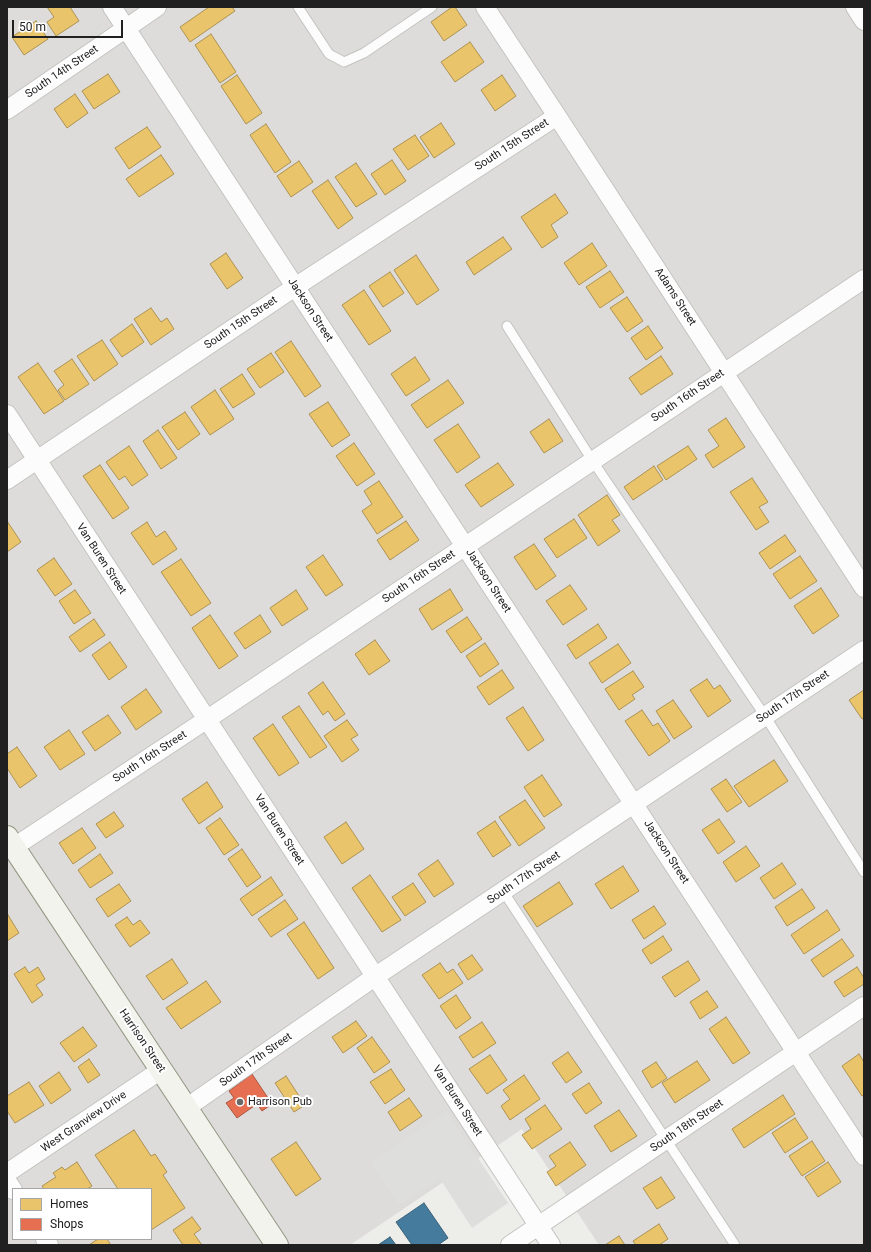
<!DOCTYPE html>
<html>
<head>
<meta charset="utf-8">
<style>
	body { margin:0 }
	#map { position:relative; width:871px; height:1252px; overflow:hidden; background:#edede9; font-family:Roboto,sans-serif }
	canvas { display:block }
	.frame { position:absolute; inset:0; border:8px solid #202020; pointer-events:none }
	.legend { position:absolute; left:12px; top:1188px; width:140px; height:52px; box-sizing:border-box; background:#fff; border:1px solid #a6a6a6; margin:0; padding:5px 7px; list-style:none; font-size:12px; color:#202020 }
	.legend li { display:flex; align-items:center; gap:8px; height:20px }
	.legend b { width:20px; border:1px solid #a6a6a6 }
	.scale { position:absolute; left:12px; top:20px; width:111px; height:18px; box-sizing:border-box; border:2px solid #202020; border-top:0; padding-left:5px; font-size:12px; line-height:14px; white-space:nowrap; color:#202020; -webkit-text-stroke:3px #fff; paint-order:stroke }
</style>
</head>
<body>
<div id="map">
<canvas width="871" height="1252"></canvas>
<div class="frame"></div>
<ul class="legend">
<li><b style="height:11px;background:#e9c46a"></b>Homes</li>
<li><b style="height:11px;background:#e76f51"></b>Shops</li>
</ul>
<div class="scale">50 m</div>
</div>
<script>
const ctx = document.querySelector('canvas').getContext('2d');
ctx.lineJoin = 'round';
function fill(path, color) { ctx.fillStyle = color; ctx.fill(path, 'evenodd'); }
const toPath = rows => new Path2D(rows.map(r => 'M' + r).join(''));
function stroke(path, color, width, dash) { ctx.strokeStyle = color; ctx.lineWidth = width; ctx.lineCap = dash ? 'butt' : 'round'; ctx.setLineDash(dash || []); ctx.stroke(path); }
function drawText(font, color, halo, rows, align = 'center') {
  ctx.font = font + ' Roboto,sans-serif'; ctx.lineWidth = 4; ctx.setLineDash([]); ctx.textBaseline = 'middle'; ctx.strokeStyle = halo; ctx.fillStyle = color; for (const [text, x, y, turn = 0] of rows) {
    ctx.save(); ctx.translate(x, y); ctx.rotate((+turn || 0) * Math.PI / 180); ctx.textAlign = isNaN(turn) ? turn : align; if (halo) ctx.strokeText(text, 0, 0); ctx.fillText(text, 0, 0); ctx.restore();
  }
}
const residential = toPath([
	[7,7,864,7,864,1245,599,1245,522,1129,350,1245,7,1245],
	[13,1189,151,1189,151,1239,13,1239]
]);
const parking = toPath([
	[447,1112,508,1203,472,1228,440,1179,399,1205,371,1163]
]);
const homes = toPath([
	[47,7,70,7,79,21,56,36,47,22,54,17,47,7],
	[209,7,232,7,235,11,190,42,180,27,209,7],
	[452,7,455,7,467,25,444,41,431,22,452,7],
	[36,21,48,39,24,55,12,37,36,21],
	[211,34,236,72,220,83,195,45,211,34],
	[470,42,484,62,455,82,441,62,470,42],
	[108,74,120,92,94,109,82,91,108,74],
	[237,75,262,113,246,124,221,86,237,75],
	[502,75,516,96,495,111,481,90,502,75],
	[75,94,88,113,67,128,54,109,75,94],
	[441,123,455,144,434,158,420,137,441,123],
	[266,124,291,162,275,173,250,135,266,124],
	[147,127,161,147,129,169,115,148,147,127],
	[415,135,429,156,408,170,393,149,415,135],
	[161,155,174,174,139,197,126,179,161,155],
	[392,160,406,181,385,195,371,174,392,160],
	[299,161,313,182,291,197,277,176,299,161],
	[356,163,377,194,356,207,335,177,356,163],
	[328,180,353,218,338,229,312,191,328,180],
	[555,194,568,213,551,225,558,237,542,248,521,217,555,194],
	[503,237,512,249,474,275,466,262,503,237],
	[592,243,607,266,579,285,564,263,592,243],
	[226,253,243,278,227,289,210,264,226,253],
	[416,255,439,290,417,305,394,270,416,255],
	[610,271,624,292,600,308,586,287,610,271],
	[390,272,404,293,383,307,369,286,390,272],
	[364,290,391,331,369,345,342,305,364,290],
	[627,297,643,321,627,332,610,308,627,297],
	[151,308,161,322,167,318,174,329,151,345,134,319,151,308],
	[132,324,144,342,122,357,110,340,132,324],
	[648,326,663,348,646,360,631,338,648,326],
	[102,340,118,364,94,381,77,356,102,340],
	[291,341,321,386,305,397,275,352,291,341],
	[271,353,284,372,260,388,247,369,271,353],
	[661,356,673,374,641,395,629,378,661,356],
	[415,357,430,380,406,396,391,374,415,357],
	[72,359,89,384,65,400,58,390,64,385,54,371,72,359],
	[38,363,64,401,44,414,18,377,38,363],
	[242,374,255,394,233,408,220,389,242,374],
	[448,380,464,403,427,428,411,405,448,380],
	[215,390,234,419,210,435,191,407,215,390],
	[328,402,350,435,332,447,309,414,328,402],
	[185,412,200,434,178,450,162,427,185,412],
	[726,418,745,447,713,468,705,455,719,446,708,430,726,418],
	[549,419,563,441,544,453,530,432,549,419],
	[458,424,480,457,457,473,434,440,458,424],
	[158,430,177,458,161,469,143,441,158,430],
	[354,443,375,474,357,486,336,456,354,443],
	[129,446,148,475,132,486,125,476,119,480,106,462,129,446],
	[688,446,697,459,666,480,657,466,688,446],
	[498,463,514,485,481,507,465,485,498,463],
	[100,465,129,508,113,519,83,476,100,465],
	[654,466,663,480,633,500,624,487,654,466],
	[752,478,768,502,759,507,769,522,756,530,730,492,752,478],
	[379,481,403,517,377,534,362,511,372,504,364,491,379,481],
	[607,495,620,515,612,520,620,531,598,546,578,515,607,495],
	[574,519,587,538,557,558,544,539,574,519],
	[7,521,21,542,7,552,7,521],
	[406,521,419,540,390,560,377,540,406,521],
	[147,522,156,537,165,531,177,549,153,565,131,533,147,522],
	[785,535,796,551,770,569,759,553,785,535],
	[534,544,556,576,536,590,514,557,534,544],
	[323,555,343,585,326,596,306,567,323,555],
	[800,556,817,581,790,599,773,574,800,556],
	[54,558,72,584,55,596,37,570,54,558],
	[181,559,211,603,191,616,161,572,181,559],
	[570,585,587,609,563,625,546,601,570,585],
	[821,588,839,616,813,634,794,606,821,588],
	[450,589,463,610,432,630,419,609,450,589],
	[75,590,91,613,74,624,59,601,75,590],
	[296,590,308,609,282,626,270,608,296,590],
	[210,615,238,656,219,669,192,628,210,615],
	[260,615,271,632,245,649,234,633,260,615],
	[467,617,482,639,461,653,446,631,467,617],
	[94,619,105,635,80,652,69,637,94,619],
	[598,624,607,638,576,659,567,645,598,624],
	[375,640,390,661,369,675,355,654,375,640],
	[110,642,127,667,109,680,92,655,110,642],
	[485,643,499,664,480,677,466,656,485,643],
	[618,644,631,663,602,683,589,663,618,644],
	[502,670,514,688,489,705,477,687,502,670],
	[633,671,644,687,632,695,635,699,619,710,605,689,633,671],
	[707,679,714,689,720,685,731,701,708,717,690,690,707,679],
	[323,682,345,714,335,721,328,711,323,715,308,693,323,682],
	[146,689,162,712,136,730,121,707,146,689],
	[864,690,864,718,862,719,849,700,864,690],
	[673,700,692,727,674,739,656,711,673,700],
	[299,706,327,747,310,758,282,717,299,706],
	[523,707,544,740,528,751,506,718,523,707],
	[642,710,653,726,658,723,670,741,649,756,625,721,642,710],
	[108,715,121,733,95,751,82,732,108,715],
	[347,720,358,735,351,739,359,750,342,762,324,736,347,720],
	[273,724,299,763,279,776,253,738,273,724],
	[69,730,85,754,60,770,44,747,69,730],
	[17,747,37,776,20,788,7,768,7,754,17,747],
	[774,760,788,781,749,807,734,786,774,760],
	[542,775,562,805,544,817,524,787,542,775],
	[726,779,742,802,727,812,711,789,726,779],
	[207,782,223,807,199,824,182,799,207,782],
	[525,800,545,828,519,846,499,817,525,800],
	[114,812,124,826,106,838,96,824,114,812],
	[220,818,239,845,224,855,206,828,220,818],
	[719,819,735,842,718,854,702,830,719,819],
	[495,821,511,845,493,857,477,833,495,821],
	[346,822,364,849,342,864,324,837,346,822],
	[82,828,96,848,73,864,59,843,82,828],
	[746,846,760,866,736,882,723,862,746,846],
	[242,849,261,877,247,887,228,859,242,849],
	[100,854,113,873,90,888,78,870,100,854],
	[438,860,454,884,434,897,418,874,438,860],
	[782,863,796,884,774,899,760,878,782,863],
	[623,866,639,891,611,909,595,884,623,866],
	[370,875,401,920,382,932,352,888,370,875],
	[271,877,283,895,252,916,240,899,271,877],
	[559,882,573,904,537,927,523,906,559,882],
	[413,883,426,902,405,916,392,897,413,883],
	[119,884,131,901,108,917,96,899,119,884],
	[802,889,815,908,787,926,775,907,802,889],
	[285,900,298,919,271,937,258,919,285,900],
	[654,906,666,924,644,939,632,920,654,906],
	[827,910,840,930,804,954,791,935,827,910],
	[8,915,19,933,7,941,7,916,8,915],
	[127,917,133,925,140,920,150,933,130,947,115,925,127,917],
	[304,922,334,968,318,979,287,934,304,922],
	[663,936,672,950,651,964,642,950,663,936],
	[842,939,854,956,823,977,811,960,842,939],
	[472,955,483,970,468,980,458,964,472,955],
	[172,959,188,983,163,1000,146,976,172,959],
	[688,961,700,980,675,997,662,977,688,961],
	[440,963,447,973,453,969,463,983,439,999,422,975,440,963],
	[25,967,29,973,38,967,45,979,36,985,43,995,32,1003,14,974,25,967],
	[857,967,864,978,864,984,844,997,834,982,857,967],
	[206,981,221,1002,181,1029,166,1008,206,981],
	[707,991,718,1007,700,1019,690,1002,707,991],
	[456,995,471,1018,456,1029,440,1006,456,995],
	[726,1017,750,1053,733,1064,709,1029,726,1017],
	[356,1021,367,1036,343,1053,332,1037,356,1021],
	[482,1022,496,1043,473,1058,459,1037,482,1022],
	[83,1027,97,1046,74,1062,60,1043,83,1027],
	[372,1037,390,1062,374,1073,357,1048,372,1037],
	[568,1052,582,1072,566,1083,552,1063,568,1052],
	[859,1054,864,1062,864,1095,862,1096,842,1066,859,1054],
	[490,1055,507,1080,487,1094,469,1069,490,1055],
	[89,1059,100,1075,88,1083,78,1067,89,1059],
	[697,1061,710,1080,675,1103,662,1083,697,1061],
	[656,1062,667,1078,652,1088,642,1071,656,1062],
	[391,1069,405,1090,385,1104,370,1082,391,1069],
	[59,1072,71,1090,51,1104,39,1086,59,1072],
	[524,1075,540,1099,510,1120,501,1106,510,1099,503,1090,524,1075],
	[286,1076,305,1105,294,1112,275,1083,286,1076],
	[29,1082,44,1105,15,1123,7,1111,7,1096,29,1082],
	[589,1083,602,1103,586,1114,572,1094,589,1083],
	[783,1095,795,1114,744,1148,732,1129,783,1095],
	[409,1098,422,1116,400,1131,388,1112,409,1098],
	[545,1105,562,1129,532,1149,522,1135,531,1129,525,1119,545,1105],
	[619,1110,637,1136,611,1152,594,1126,619,1110],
	[795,1118,808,1138,785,1153,772,1133,795,1118],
	[134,1130,151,1156,155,1154,167,1172,163,1175,185,1208,151,1230,151,1189,118,1189,95,1155,134,1130],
	[812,1141,825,1161,802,1176,789,1156,812,1141],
	[296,1142,321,1179,296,1196,271,1159,296,1142],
	[570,1142,586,1165,556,1186,547,1172,556,1166,549,1156,570,1142],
	[77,1162,92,1186,87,1189,44,1189,42,1186,56,1177,53,1173,62,1167,65,1170,77,1162],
	[828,1162,841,1182,818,1197,805,1177,828,1162],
	[661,1177,675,1198,657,1209,643,1188,661,1177],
	[192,1217,201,1229,194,1234,202,1245,183,1245,173,1230,192,1217],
	[659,1224,668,1239,659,1245,636,1245,633,1241,659,1224],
	[619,1236,625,1245,605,1245,619,1236],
	[98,1239,107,1239,111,1245,89,1245,98,1239]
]);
const shops = toPath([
	[252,1074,272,1104,262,1111,257,1104,237,1118,226,1103,234,1098,229,1091,252,1074]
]);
const public = toPath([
	[424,1203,448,1238,438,1245,412,1245,396,1222,424,1203],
	[390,1237,396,1245,378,1245,390,1237]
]);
const lane = toPath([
	[298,7,329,54,344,62,364,53,432,7],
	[507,326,592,460,765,716,864,872],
	[503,891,735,1245]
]);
const street = toPath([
	[112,7,864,1156],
	[485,7,557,116,864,588],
	[855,7,864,21],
	[7,110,157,7],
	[7,414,551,1245],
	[7,480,295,287,557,116],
	[14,847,206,720,864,279],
	[186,1108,376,976,864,650],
	[7,1173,161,1070],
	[7,1181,13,1190],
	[45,1239,49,1245],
	[510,1245,864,1006]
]);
const secondary = toPath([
	[7,837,277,1245]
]);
const markers = [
	[240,1102,4,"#686866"]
];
const streetNames = [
	["South 14th Street",62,72,-34],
	["South 15th Street",512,145,-33],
	["Adams Street",675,297,57],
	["Jackson Street",310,310,57],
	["South 15th Street",241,323,-34],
	["South 16th Street",688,396,-34],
	["Van Buren Street",101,559,57],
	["South 16th Street",419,577,-34],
	["Jackson Street",488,581,57],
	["South 17th Street",793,697,-34],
	["South 16th Street",150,757,-33],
	["Van Buren Street",279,830,57],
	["Jackson Street",666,852,57],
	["South 17th Street",524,878,-34],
	["Harrison Street",142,1041,56],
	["South 17th Street",256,1060,-35],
	["Van Buren Street",457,1101,57],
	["West Granview Drive",84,1122,-34],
	["South 18th Street",687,1126,-34]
];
const poiNames = [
	["Harrison Pub",248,1102]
];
fill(residential, '#dddcda');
fill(parking, '#dededc');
fill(homes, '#e9c46a');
stroke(homes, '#ad9354', 1);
fill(shops, '#e76f51');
stroke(shops, '#ab5742', 1);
fill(public, '#457b9d');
stroke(public, '#3a6078', 1);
stroke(lane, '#c3c3c1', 11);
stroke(street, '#c3c3c1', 20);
stroke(secondary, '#929683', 24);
stroke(lane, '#fcfcfc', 9);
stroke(street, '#fcfcfc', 18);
stroke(secondary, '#f2f3ec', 22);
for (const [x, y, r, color] of markers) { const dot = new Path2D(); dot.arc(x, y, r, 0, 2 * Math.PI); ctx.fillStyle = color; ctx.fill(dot); stroke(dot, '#fff', 1.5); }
drawText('11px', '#202020', '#fff', streetNames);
drawText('11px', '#202020', '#fff', poiNames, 'left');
</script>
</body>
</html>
